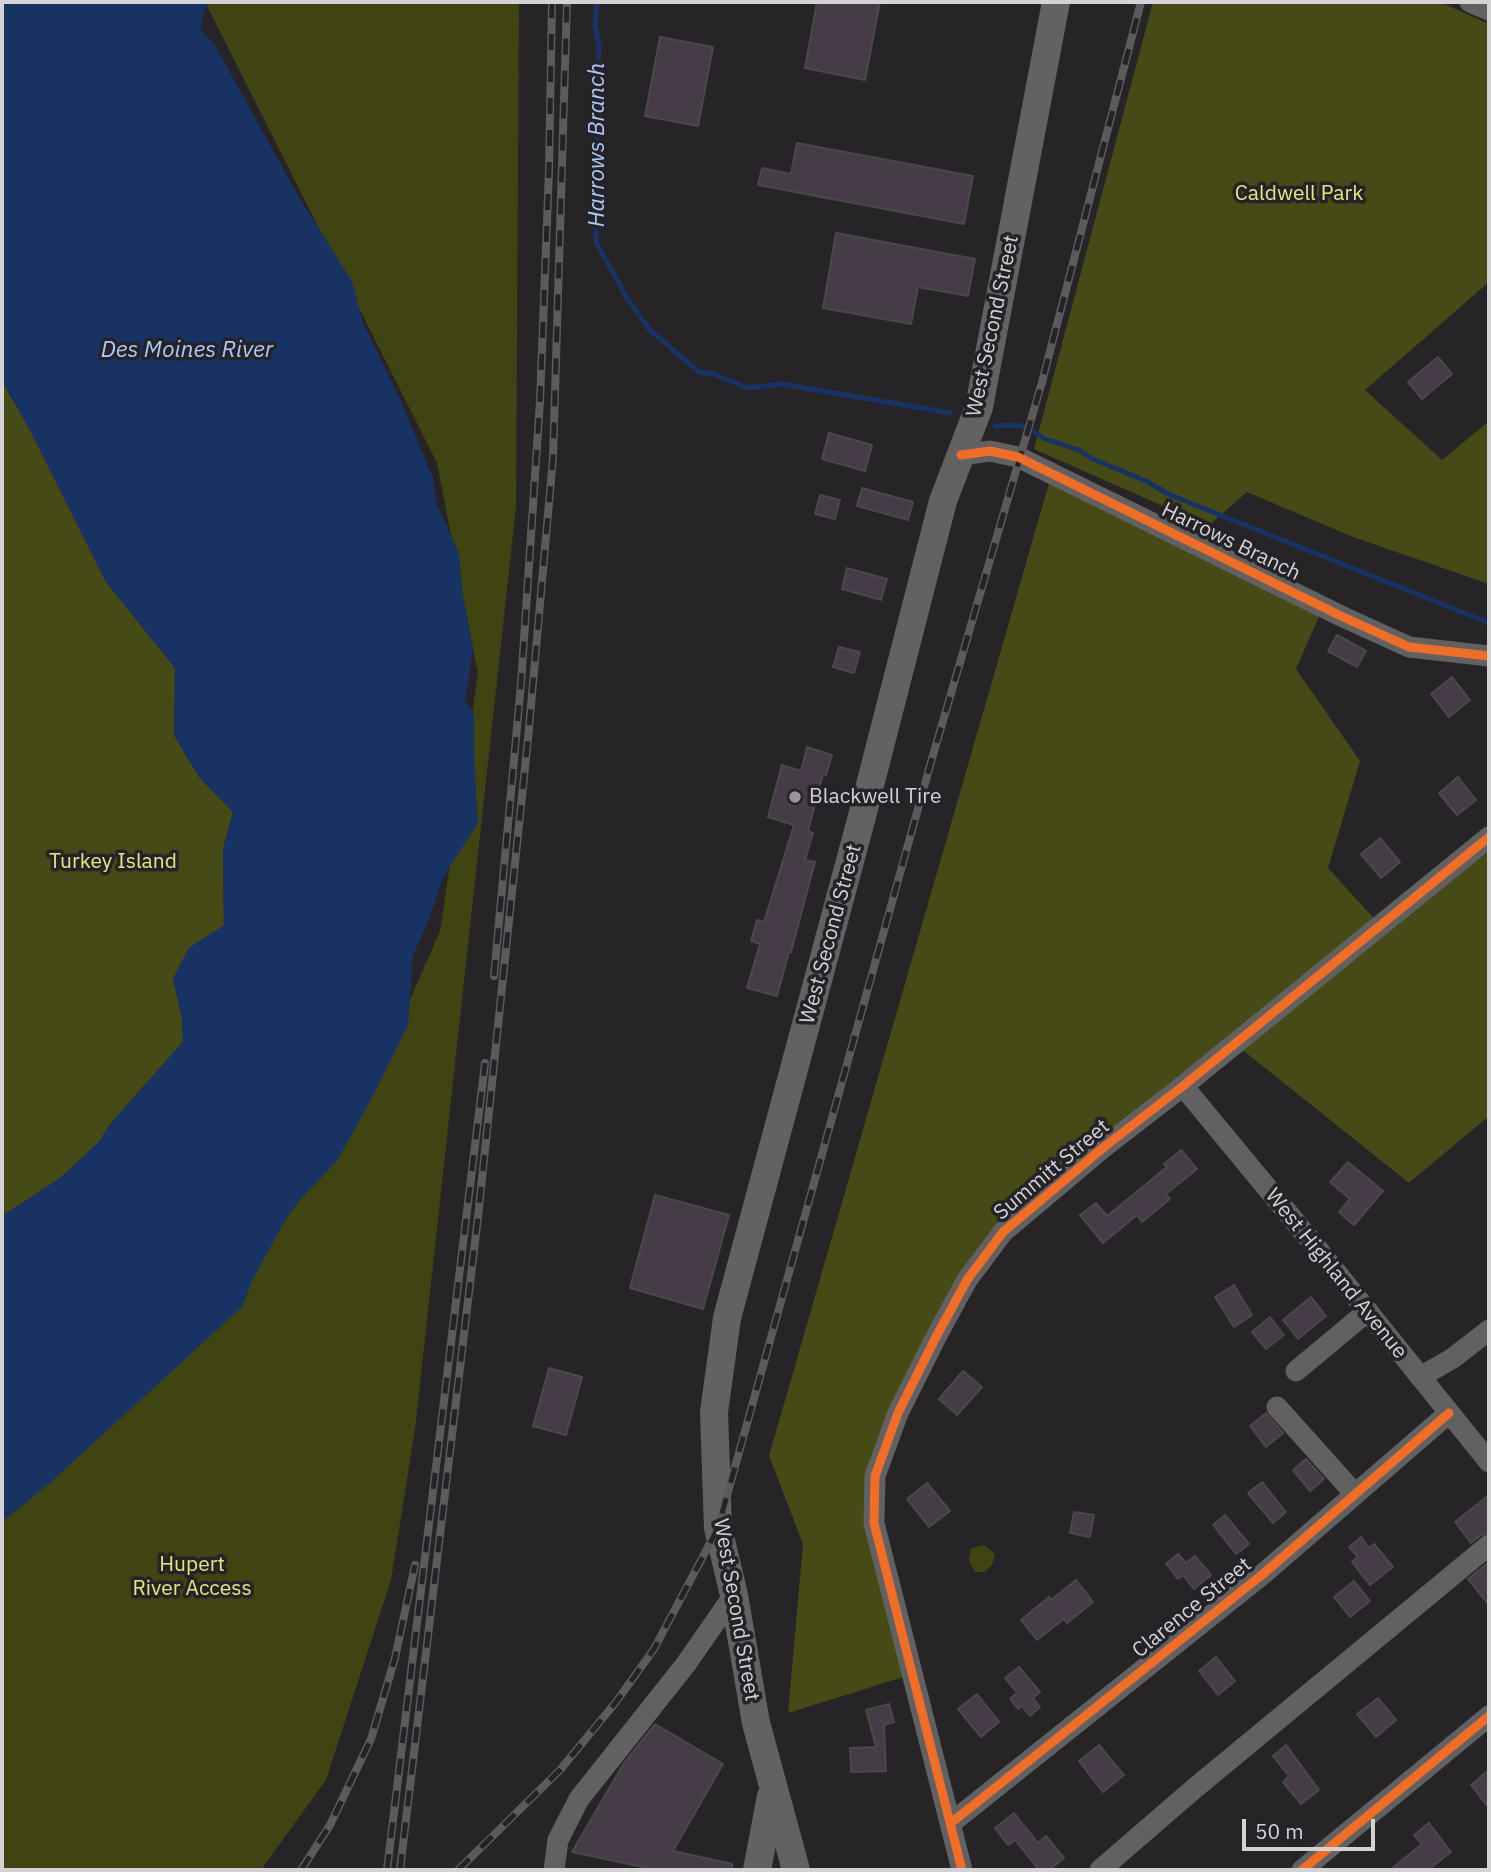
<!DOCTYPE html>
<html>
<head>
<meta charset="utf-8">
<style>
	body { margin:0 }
	#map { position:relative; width:1491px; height:1872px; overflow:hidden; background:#262427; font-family:"IBM Plex Sans",sans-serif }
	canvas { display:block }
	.frame { position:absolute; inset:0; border:4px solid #d4d2d5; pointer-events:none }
	.scale { position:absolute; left:1242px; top:1819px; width:133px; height:32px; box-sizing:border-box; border:4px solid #d4d2d5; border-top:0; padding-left:9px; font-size:21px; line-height:24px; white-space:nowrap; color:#d4d2d5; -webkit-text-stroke:5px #262328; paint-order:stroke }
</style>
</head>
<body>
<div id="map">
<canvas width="1491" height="1872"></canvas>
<div class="frame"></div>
<div class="scale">50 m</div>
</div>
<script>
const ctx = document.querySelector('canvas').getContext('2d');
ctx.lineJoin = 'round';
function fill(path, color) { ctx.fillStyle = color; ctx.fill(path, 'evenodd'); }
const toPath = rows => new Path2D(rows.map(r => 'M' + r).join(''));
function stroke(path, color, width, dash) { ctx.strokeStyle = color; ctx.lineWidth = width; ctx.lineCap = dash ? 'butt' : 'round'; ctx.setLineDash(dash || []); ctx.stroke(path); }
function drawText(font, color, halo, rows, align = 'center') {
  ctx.font = font + ' "IBM Plex Sans",sans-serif'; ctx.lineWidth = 7; ctx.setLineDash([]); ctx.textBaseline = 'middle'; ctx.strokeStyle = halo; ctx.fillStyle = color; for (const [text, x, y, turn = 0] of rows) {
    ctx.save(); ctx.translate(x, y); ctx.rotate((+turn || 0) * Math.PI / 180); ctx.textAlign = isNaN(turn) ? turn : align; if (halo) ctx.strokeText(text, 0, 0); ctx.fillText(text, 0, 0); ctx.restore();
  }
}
const green = toPath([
	[205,2,519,2,516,507,415,1429,391,1580,326,1780,261,1870,2,1870,2,1508,376,1077,440,931,478,674,437,463],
	[984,1545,995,1554,992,1565,985,1572,975,1572,969,1560,971,1548]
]);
const forest = toPath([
	[1153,2,1440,2,1489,24,1489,282,1365,390,1442,460,1489,421,1489,584,1353,537,1247,492,1208,526,1034,449],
	[2,381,30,430,106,582,175,668,174,735,199,777,233,812,223,849,224,926,189,948,173,979,182,1018,183,1042,111,1123,98,1143,59,1179,2,1216],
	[1052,473,1323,607,1296,669,1360,761,1328,868,1380,925,1489,837,1489,1116,1409,1183,1235,1044,1104,1147,967,1280,875,1476,913,1674,788,1713,803,1544,769,1456]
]);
const water = toPath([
	[2,2,207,2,200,29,215,45,297,194,352,281,363,323,398,395,433,478,436,502,459,554,463,596,473,648,465,702,474,714,474,758,478,823,443,877,428,922,413,955,408,1025,373,1096,337,1161,299,1201,284,1222,253,1279,242,1307,51,1482,2,1522,2,1216,59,1179,98,1143,111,1123,183,1042,182,1018,173,979,189,948,224,925,223,849,233,812,199,777,174,735,175,668,106,582,30,430,2,381]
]);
const stream = toPath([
	[597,2,595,26,599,43,595,225,597,244,627,298,650,330,699,372,713,374,748,388,782,384,950,413],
	[995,426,1019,425,1034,431,1043,438,1079,450,1091,458,1148,482,1168,494,1489,623]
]);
const building = toPath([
	[817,2,880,2,865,80,805,68,817,2],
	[660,37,713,47,698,126,645,116,660,37],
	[797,143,973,176,964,224,758,185,762,168,791,174,797,143],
	[836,233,975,259,968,296,918,287,911,324,823,308,836,233],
	[1438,357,1452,374,1422,399,1408,382,1438,357],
	[829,433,872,445,865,471,822,459,829,433],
	[862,488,913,502,908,520,857,506,862,488],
	[820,495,840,500,835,519,815,514,820,495],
	[847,568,887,579,881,600,842,589,847,568],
	[1337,635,1366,651,1357,667,1328,651,1337,635],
	[839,647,860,652,854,673,833,667,839,647],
	[1452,677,1470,700,1449,717,1431,694,1452,677],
	[807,747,832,755,826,775,823,774,808,831,813,833,805,860,815,862,791,952,789,952,777,996,747,988,760,944,751,941,757,920,764,922,794,825,768,817,782,765,801,771,807,747],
	[1458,777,1476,800,1457,815,1439,793,1458,777],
	[1380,838,1400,862,1381,878,1361,854,1380,838],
	[1181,1150,1197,1169,1166,1194,1170,1199,1142,1222,1137,1215,1103,1243,1080,1215,1096,1203,1107,1216,1167,1167,1164,1164,1181,1150],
	[1348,1162,1383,1191,1354,1225,1339,1212,1350,1199,1330,1182,1348,1162],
	[655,1195,729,1215,703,1309,630,1288,655,1195],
	[1234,1285,1252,1315,1234,1327,1215,1297,1234,1285],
	[1311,1297,1326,1316,1298,1339,1283,1320,1311,1297],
	[1270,1317,1284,1335,1266,1349,1252,1332,1270,1317],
	[549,1368,582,1377,566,1435,533,1426,549,1368],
	[963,1371,982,1387,957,1415,939,1399,963,1371],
	[1266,1413,1283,1433,1266,1447,1250,1426,1266,1413],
	[1306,1459,1324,1479,1310,1491,1293,1470,1306,1459],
	[1262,1482,1286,1512,1273,1523,1248,1493,1262,1482],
	[927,1483,950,1511,929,1527,907,1499,927,1483],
	[1489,1495,1489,1532,1481,1535,1471,1543,1455,1522,1489,1495],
	[1074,1512,1094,1515,1090,1537,1070,1533,1074,1512],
	[1225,1515,1249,1544,1236,1554,1213,1525,1225,1515],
	[1361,1537,1369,1548,1374,1544,1393,1567,1370,1585,1352,1562,1358,1557,1349,1547,1361,1537],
	[1178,1554,1186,1563,1195,1556,1211,1575,1194,1589,1183,1575,1178,1579,1166,1564,1178,1554],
	[1489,1562,1489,1605,1468,1579,1489,1562],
	[1076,1580,1093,1602,1067,1623,1064,1619,1037,1640,1021,1620,1049,1597,1051,1600,1076,1580],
	[1354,1581,1370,1601,1350,1617,1334,1597,1354,1581],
	[1216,1657,1235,1681,1218,1695,1199,1671,1216,1657],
	[1019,1667,1040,1692,1033,1698,1040,1707,1030,1716,1022,1706,1018,1709,1010,1699,1017,1693,1005,1678,1019,1667],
	[977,1694,999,1722,981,1737,958,1709,977,1694],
	[1378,1698,1396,1720,1376,1737,1357,1714,1378,1698],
	[889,1704,894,1722,884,1725,886,1771,851,1772,850,1748,876,1747,866,1710,889,1704],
	[655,1724,723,1764,673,1851,732,1864,732,1870,657,1870,572,1852,624,1763,655,1724],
	[1099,1745,1124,1775,1103,1792,1079,1761,1099,1745],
	[1286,1745,1319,1790,1301,1804,1283,1782,1289,1776,1273,1756,1286,1745],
	[1489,1770,1489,1808,1471,1785,1489,1770],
	[1014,1813,1038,1843,1046,1836,1064,1858,1049,1870,1039,1870,1015,1840,1008,1845,995,1828,1014,1813],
	[1429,1823,1451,1852,1428,1870,1390,1870,1422,1844,1414,1835,1429,1823]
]);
const minor = toPath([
	[1470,2,1489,10],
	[961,455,990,451,1018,457,1341,616,1409,647,1489,656],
	[1183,1086,1315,1246,1489,1462],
	[1296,1371,1368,1311],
	[1420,1377,1453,1358,1489,1330],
	[1277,1407,1355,1494],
	[951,1823,1263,1574,1449,1413],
	[554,1870,558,1840,579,1799,686,1664,734,1595],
	[962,1870,874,1523,875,1476,898,1413,936,1337,967,1280,1003,1232,1104,1147,1183,1086,1489,837],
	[1100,1870,1195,1788,1489,1545],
	[1302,1870,1489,1716]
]);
const major = toPath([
	[757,1870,771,1796],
	[796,1870,756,1723,734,1595,718,1528,714,1412,727,1318,860,824,943,501,979,407,1056,2]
]);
const rail = toPath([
	[494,976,521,684,540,401,549,170,552,2],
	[301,1870,330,1825,371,1739,395,1658,415,1565],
	[387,1870,485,1063],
	[400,1870,478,1217,528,739,553,458,567,2],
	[458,1870,560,1770,616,1702,654,1649,718,1528,931,762,1042,382,1141,2]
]);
const cycleway = toPath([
	[961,455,990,451,1018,457,1341,616,1409,647,1489,656],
	[951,1823,1263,1574,1449,1413],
	[962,1870,874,1523,875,1476,898,1413,936,1337,967,1280,1003,1232,1104,1147,1183,1086,1489,837],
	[1302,1870,1489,1716]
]);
const markers = [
	[795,797,7,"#979598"]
];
const parkNames = [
	["Caldwell Park",1299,194],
	["Turkey Island",113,862],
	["Hupert",192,1565],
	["River Access",192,1589]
];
const streetNames = [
	["West Second Street",993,326,-78],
	["Harrows Branch",1231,542,26],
	["West Second Street",831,934,-75],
	["Summitt Street",1052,1170,-40],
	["West Highland Avenue",1336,1274,51],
	["Clarence Street",1192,1608,-39],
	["West Second Street",736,1610,80]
];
const poiNames = [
	["Blackwell Tire",809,797]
];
const waterNames = [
	["Harrows Branch",597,145,-90],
	["Des Moines River",187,350]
];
fill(green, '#404312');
fill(forest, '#464a17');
fill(water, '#183363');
stroke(stream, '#183363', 5);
fill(building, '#453c47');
stroke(building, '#4a484b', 2);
stroke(minor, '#626061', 21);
stroke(major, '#636162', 28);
stroke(rail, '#5c5a5c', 8);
stroke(rail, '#262328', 5, [16]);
stroke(cycleway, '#ee6e29', 9);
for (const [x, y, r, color] of markers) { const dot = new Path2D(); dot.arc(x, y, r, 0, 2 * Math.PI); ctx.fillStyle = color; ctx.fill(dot); stroke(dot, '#262328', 2.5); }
drawText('21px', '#dfe981', '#262328', parkNames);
drawText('21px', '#d4d2d5', '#262328', streetNames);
drawText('21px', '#d4d2d5', '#262328', poiNames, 'left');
drawText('italic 23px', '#acc9fb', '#262328', waterNames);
</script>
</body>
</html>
